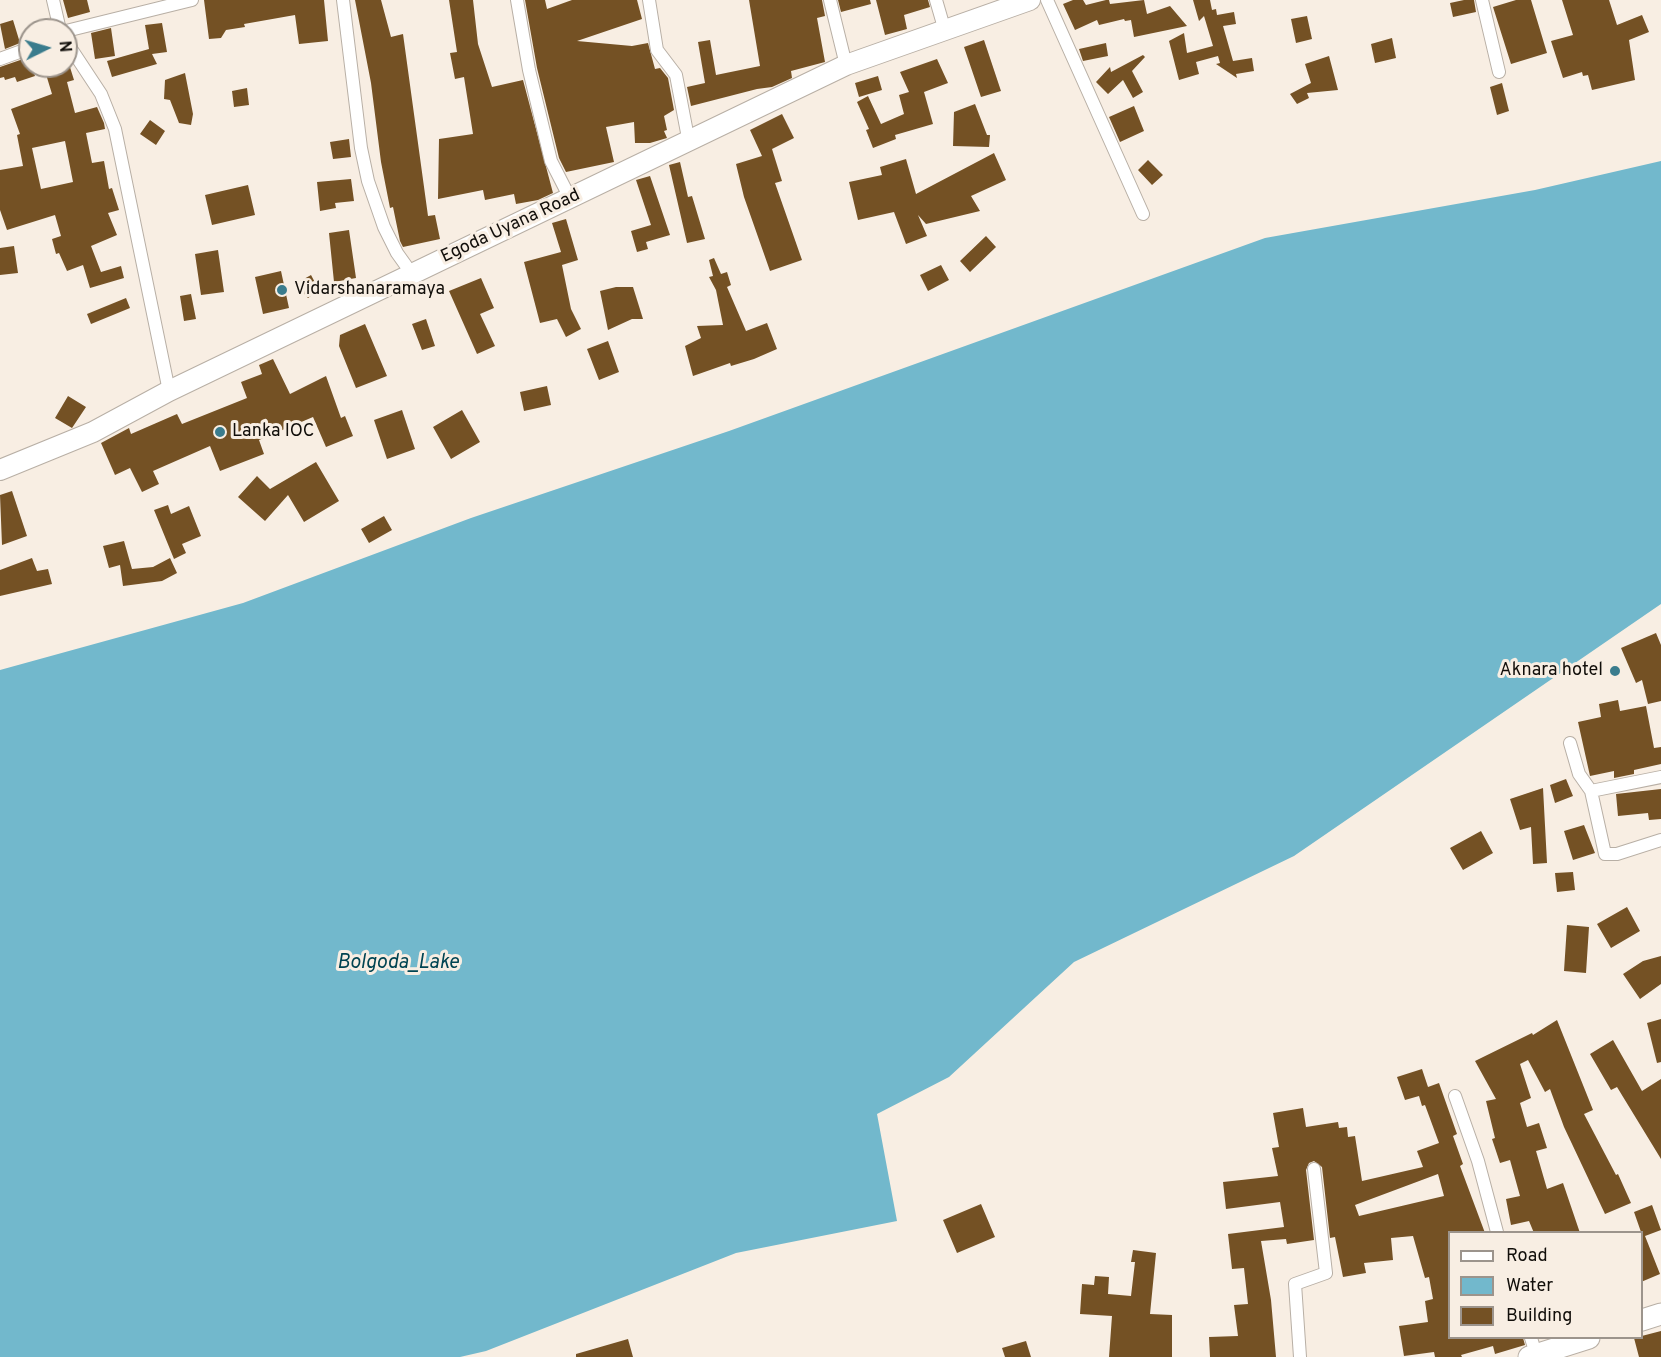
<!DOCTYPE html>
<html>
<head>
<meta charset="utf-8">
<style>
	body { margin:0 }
	#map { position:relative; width:1661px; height:1357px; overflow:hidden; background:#f8eee3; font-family:Overpass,sans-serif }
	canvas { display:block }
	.legend { position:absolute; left:1448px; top:1231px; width:195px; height:108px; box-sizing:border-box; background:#f8eee3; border:2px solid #9c948c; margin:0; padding:8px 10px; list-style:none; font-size:18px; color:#110e0a }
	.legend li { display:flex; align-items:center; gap:12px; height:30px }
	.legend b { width:30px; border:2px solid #9c948c }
	.north { position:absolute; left:18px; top:18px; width:60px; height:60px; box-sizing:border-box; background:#f8eee3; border:2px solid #9c948c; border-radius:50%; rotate:85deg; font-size:16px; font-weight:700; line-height:24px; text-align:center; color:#110e0a }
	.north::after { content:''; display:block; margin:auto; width:21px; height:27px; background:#3a7c8d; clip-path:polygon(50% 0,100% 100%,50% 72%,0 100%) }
</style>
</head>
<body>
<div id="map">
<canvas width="1661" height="1357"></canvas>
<ul class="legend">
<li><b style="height:8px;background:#fff"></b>Road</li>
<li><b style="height:16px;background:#72b8cc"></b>Water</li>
<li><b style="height:16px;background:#745124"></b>Building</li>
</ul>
<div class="north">N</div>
</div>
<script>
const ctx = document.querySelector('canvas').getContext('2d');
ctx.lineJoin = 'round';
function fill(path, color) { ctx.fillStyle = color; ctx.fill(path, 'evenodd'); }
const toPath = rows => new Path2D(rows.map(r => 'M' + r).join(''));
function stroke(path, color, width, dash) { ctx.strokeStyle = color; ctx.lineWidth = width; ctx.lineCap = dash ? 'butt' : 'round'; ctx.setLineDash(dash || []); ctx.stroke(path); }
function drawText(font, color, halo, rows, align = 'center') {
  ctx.font = font + ' Overpass,sans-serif'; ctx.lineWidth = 6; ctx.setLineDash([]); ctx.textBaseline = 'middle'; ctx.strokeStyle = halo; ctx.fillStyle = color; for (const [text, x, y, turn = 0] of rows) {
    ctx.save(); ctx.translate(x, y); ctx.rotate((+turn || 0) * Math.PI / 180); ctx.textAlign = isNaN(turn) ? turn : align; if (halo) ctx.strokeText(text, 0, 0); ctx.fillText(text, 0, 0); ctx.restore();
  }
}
const water = toPath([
	[1661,161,1661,604,1294,856,1074,962,949,1077,877,1114,897,1221,736,1253,486,1351,460,1357,0,1357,0,670,243,603,471,518,729,431,1265,238,1535,190]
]);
const building = toPath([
	[63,0,87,0,90,12,68,18],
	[204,0,324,0,328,41,299,44,295,15,244,24,245,27,226,30,221,38,209,39],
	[355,0,381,0,391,37,403,34,428,216,435,215,440,239,403,247,400,241,393,207,390,208,381,162,371,83],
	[449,0,473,0,478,44,492,87,523,80,553,193,538,200,516,204,514,194,485,200,483,190,438,199,439,139,473,134,464,77,455,79,450,53,457,52],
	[525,0,545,0,547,9,572,0,637,0,642,19,577,41,632,46,648,43,655,69,660,68,668,78,674,110,664,116,667,130,664,131,667,138,650,143,635,143,634,122,606,127,614,162,566,172,559,158,537,68],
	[749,0,822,0,825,16,817,18,825,62,791,71,792,78,772,87,757,89,691,106,687,87,705,83,698,42,710,40,716,75,760,66],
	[838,0,870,0,871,4,841,12],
	[876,0,928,0,930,7,904,15,907,29,885,35],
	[1073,0,1083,0,1086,5,1106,0,1109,0,1110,4,1144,0,1147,14,1170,6,1187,26,1134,37,1131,20,1125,21,1124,19,1099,25,1097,20,1075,30,1063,4],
	[1193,0,1210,0,1212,10,1216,9,1217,15,1234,12,1236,24,1223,26,1233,61,1252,58,1254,71,1236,74,1237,78,1216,64,1220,63,1218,56,1196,62,1199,74,1179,80,1169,41,1184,33,1187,53,1213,46,1204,16,1199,21],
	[1464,0,1474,0,1476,12,1453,17,1450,3],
	[1516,0,1531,0,1547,53,1511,64,1493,7],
	[1562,0,1609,0,1617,25,1642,15,1649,32,1629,40,1635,80,1592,90,1588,75,1583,76,1582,72,1563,78,1551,41,1573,35],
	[1307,16,1312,39,1296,43,1291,19],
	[13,20,20,43,5,49,0,24],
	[162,23,167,52,152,54,157,64,112,77,107,61,149,49,145,25],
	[111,28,115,56,95,59,91,33],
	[1392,38,1396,58,1375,63,1371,44],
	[984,40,1001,91,981,97,964,47],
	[1106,43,1108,56,1083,61,1079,49],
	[1143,55,1145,57,1132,71,1143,92,1133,98,1123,80,1108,94,1096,82,1110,67,1111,72],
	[1329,56,1338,90,1307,93,1309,98,1297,104,1290,94,1311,83,1305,64],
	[29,57,35,76,17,82,15,77,5,80,4,77,0,78,0,67],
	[937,59,948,83,924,92,933,124,895,135,896,139,873,148,866,130,869,129,857,102,868,96,881,124,904,114,899,95,909,92,900,72],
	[69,64,74,80,67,82,75,113,97,107,104,123,105,129,86,133,92,163,104,161,109,189,112,188,119,210,108,213,117,235,91,246,101,272,121,266,124,278,90,288,83,265,67,271,59,253,56,254,52,239,61,236,55,215,7,230,0,210,0,170,23,166,17,135,20,134,11,109,52,94,45,71],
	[65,141,73,182,41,189,32,148],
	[185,73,193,114,191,125,179,123,170,100,164,99,165,80],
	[878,76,882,90,859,97,855,83],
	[1502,83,1509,111,1497,115,1490,87],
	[247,88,249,105,234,107,232,91],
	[975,104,987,135,990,135,989,147,953,146,954,112],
	[1134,106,1144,131,1120,142,1109,117],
	[782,114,794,138,772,149,782,181,775,183,802,260,770,271,744,197,736,164,762,156,750,130],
	[150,120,165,131,156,145,140,134],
	[349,139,351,157,333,159,330,142],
	[994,153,1006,180,971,196,980,211,926,224,918,215,927,236,906,244,894,212,858,220,849,182,882,175,880,167,906,159,916,194],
	[1148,160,1163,175,1152,185,1138,170],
	[680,162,688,197,692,196,705,239,687,243,669,165],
	[650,176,670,235,646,242,648,249,637,252,631,231,651,225,636,180],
	[351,179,354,201,335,203,336,208,320,211,317,182],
	[248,185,255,215,212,225,205,195],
	[566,219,578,260,562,265,571,309,581,329,566,337,557,319,540,323,524,262,561,252,552,223],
	[349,230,356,278,334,282,329,233],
	[986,236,996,247,970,272,960,261],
	[14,246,18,273,0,275,0,248],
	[218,250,224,292,201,295,195,254],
	[714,258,721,274,727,272,731,285,727,287,746,331,767,323,777,349,754,359,731,366,730,363,693,376,685,346,701,338,697,326,723,325,716,290,709,277,713,276,709,260],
	[941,265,949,280,928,291,920,275],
	[281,271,289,308,263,314,255,277],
	[311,275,319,290,308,298,295,284],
	[481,278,494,308,480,314,495,346,477,354,449,291],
	[616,287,633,287,643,319,632,319,608,330,600,291],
	[191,294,196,319,184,321,180,296],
	[126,298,130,308,91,324,87,314],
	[426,319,435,346,422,350,412,324],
	[365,324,387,376,356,388,339,346,340,335],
	[608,341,619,372,599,380,587,349],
	[273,359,290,394,326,376,341,418,345,416,353,436,326,447,313,417,259,440,264,454,220,471,210,446,153,471,159,484,142,492,130,468,115,475,101,443,129,428,131,434,177,414,182,424,247,398,241,382,262,374,259,365],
	[547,386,551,405,524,411,520,392],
	[68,396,86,407,72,428,55,418],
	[402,410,415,449,387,459,374,420],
	[462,410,480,442,451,459,433,427],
	[316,462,339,501,304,522,288,495,265,521,238,497,257,476,270,489],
	[12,491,27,536,2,545,0,495],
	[168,505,171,514,189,506,201,536,182,544,186,553,174,559,154,510],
	[384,516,392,530,369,543,361,529],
	[124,541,132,569,153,567,170,558,177,573,162,581,123,586,120,565,109,568,103,546],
	[32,558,37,571,48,569,52,584,0,596,0,570],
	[1656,633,1661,645,1661,701,1648,704,1642,680,1636,683,1621,648],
	[1618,700,1620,711,1646,706,1654,748,1661,747,1661,764,1634,770,1634,774,1614,778,1614,771,1590,776,1578,722,1601,717,1599,704],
	[1566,779,1573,796,1555,803,1550,785],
	[1543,788,1547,863,1533,864,1531,827,1520,830,1510,799],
	[1661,789,1661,819,1649,820,1648,813,1618,816,1616,794],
	[1584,825,1595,853,1573,860,1564,831],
	[1481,831,1493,853,1463,870,1450,848],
	[1573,872,1575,890,1557,892,1555,873],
	[1627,907,1640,931,1611,948,1597,924],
	[1567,925,1589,927,1586,973,1564,971],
	[1661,956,1661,984,1640,999,1623,974,1643,961],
	[1661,1019,1661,1062,1657,1063,1647,1023],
	[1557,1020,1593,1110,1584,1114,1616,1175,1618,1174,1631,1203,1605,1214,1564,1127,1550,1089,1545,1092,1528,1060,1520,1064,1531,1098,1520,1103,1527,1127,1539,1123,1547,1148,1536,1151,1547,1189,1563,1183,1580,1233,1534,1233,1529,1221,1511,1225,1506,1199,1520,1196,1510,1160,1500,1163,1492,1139,1495,1138,1486,1101,1496,1099,1475,1061,1532,1033,1533,1035],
	[1613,1040,1642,1091,1661,1079,1661,1159,1617,1087,1611,1090,1590,1054],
	[1422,1069,1428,1087,1439,1083,1457,1134,1453,1136,1463,1164,1460,1166,1485,1233,1449,1233,1449,1338,1523,1338,1525,1345,1495,1354,1493,1346,1461,1355,1462,1357,1435,1357,1434,1352,1404,1356,1399,1326,1428,1322,1425,1301,1433,1299,1429,1277,1425,1278,1413,1236,1391,1238,1393,1260,1364,1263,1366,1273,1343,1277,1335,1237,1330,1238,1322,1167,1314,1161,1309,1163,1306,1170,1314,1240,1287,1244,1286,1239,1261,1241,1271,1300,1276,1357,1210,1357,1209,1337,1238,1336,1234,1305,1248,1304,1244,1268,1232,1269,1228,1234,1284,1227,1280,1202,1226,1209,1223,1182,1278,1176,1272,1148,1279,1147,1273,1113,1303,1108,1306,1127,1338,1122,1339,1128,1347,1127,1348,1137,1355,1136,1362,1181,1423,1167,1417,1151,1439,1143,1425,1105,1422,1106,1419,1096,1405,1100,1397,1077],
	[1438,1174,1444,1196,1359,1216,1355,1205],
	[981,1204,995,1237,957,1253,943,1220],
	[1652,1205,1661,1230,1645,1236,1660,1274,1641,1282,1641,1232,1634,1212],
	[1133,1250,1156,1253,1150,1314,1172,1315,1172,1357,1109,1357,1112,1316,1080,1314,1082,1284,1094,1285,1095,1276,1109,1277,1108,1294,1131,1296,1135,1262,1131,1262],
	[1661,1331,1661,1357,1639,1357,1634,1338],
	[628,1339,633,1357,576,1357,576,1354],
	[1026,1341,1031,1357,1005,1357,1002,1348]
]);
const minor = toPath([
	[53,0,60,30],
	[343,0,361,148,368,181,384,227,397,253,412,274],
	[517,0,529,70,551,161,571,200],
	[649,0,657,50,676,75,689,143],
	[830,0,846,65],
	[936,0,945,31],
	[1047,0,1143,214],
	[1482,0,1499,72],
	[66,31,192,0],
	[66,41,101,94,115,129,169,391],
	[0,59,30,48],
	[1570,743,1579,774,1591,791,1605,854,1617,854,1661,840],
	[1591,791,1661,777],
	[1455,1096,1478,1161,1497,1232],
	[1531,1338,1537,1357],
	[1300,1357,1295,1284,1326,1273,1314,1169]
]);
const primary = toPath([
	[0,470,93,432,169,391,846,65,1030,0]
]);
const trunk = toPath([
	[1642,1320,1661,1314],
	[1529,1357,1589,1338]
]);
const markers = [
	[282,290,6,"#3a7c8d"],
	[220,432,6,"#3a7c8d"],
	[1615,671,6,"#3a7c8d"]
];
const streetNames = [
	["Egoda Uyana Road",511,227,-25]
];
const poiNames = [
	["Vidarshanaramaya",294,290],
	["Lanka IOC",232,432],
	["Aknara hotel",1603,671,"right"]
];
const waterNames = [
	["Bolgoda_Lake",398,964]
];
fill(water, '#72b8cc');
fill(building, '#745124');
stroke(minor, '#b8afa5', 14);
stroke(primary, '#b8afa5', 22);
stroke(trunk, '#b8afa5', 23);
stroke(minor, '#fff', 12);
stroke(primary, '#fff', 20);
stroke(trunk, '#fff', 21);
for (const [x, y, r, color] of markers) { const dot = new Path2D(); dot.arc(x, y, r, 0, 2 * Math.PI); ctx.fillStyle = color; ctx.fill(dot); stroke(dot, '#f8eee3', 2); }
drawText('18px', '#110e0a', '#f8eee3', streetNames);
drawText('18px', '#110e0a', '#f8eee3', poiNames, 'left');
drawText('italic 20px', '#004452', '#f8eee3', waterNames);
</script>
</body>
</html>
